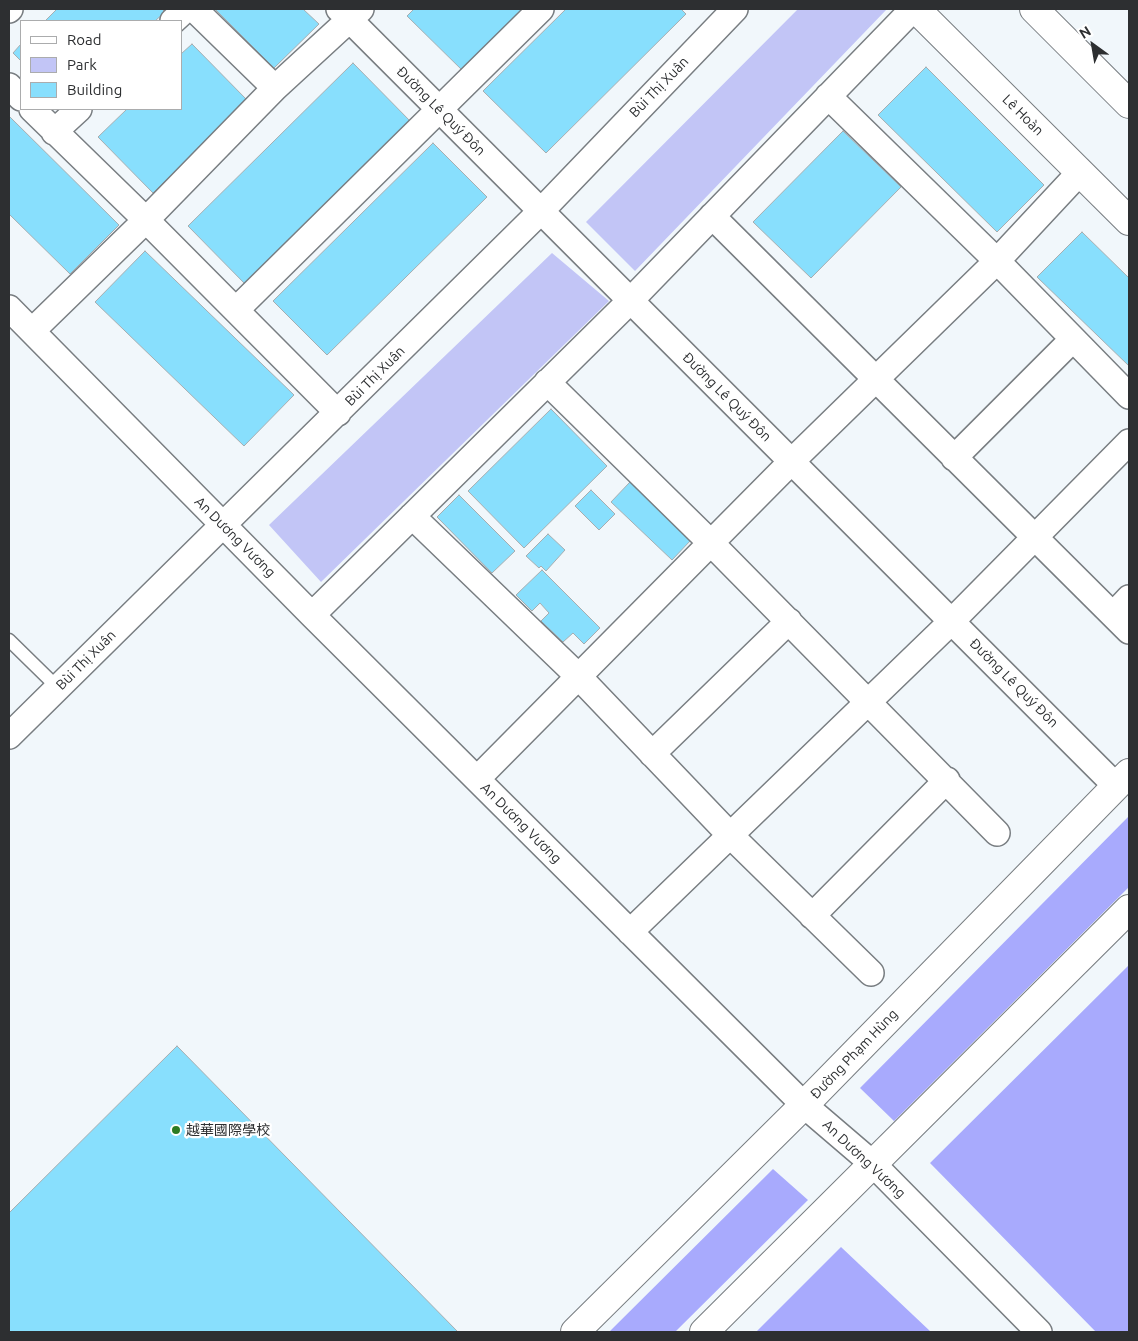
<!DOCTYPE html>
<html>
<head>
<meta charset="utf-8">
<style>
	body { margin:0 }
	#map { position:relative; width:1138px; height:1341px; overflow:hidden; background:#f1f7fb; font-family:Ubuntu,sans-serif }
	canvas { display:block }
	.frame { position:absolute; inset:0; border:10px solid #2d2f31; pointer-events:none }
	.legend { position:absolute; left:20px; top:20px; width:162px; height:90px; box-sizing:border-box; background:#fff; border:1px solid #abacad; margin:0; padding:6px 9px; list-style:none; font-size:15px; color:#2d2f31 }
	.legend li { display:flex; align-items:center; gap:10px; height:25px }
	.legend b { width:25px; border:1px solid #abacad }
	.north { position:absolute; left:1068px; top:20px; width:50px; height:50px; -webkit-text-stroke:4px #fff; paint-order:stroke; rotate:328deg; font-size:14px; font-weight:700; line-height:20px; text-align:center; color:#2d2f31 }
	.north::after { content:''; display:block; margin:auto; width:18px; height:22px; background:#2d2f31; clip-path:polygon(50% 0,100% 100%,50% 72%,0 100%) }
</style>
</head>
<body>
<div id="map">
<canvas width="1138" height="1341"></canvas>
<div class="frame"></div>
<ul class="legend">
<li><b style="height:6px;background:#fff"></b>Road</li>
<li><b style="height:14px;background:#c2c5f6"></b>Park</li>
<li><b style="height:14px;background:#88dffd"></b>Building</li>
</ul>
<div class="north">N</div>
</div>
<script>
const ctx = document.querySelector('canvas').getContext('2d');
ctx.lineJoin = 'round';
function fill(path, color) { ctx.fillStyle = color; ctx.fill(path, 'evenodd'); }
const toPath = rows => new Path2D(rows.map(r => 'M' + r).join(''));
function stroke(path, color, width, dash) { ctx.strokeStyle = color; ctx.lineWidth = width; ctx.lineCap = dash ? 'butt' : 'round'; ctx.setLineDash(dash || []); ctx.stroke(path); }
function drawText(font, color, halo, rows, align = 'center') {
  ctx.font = font + ' Ubuntu,"Noto Sans SC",sans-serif'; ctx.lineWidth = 4.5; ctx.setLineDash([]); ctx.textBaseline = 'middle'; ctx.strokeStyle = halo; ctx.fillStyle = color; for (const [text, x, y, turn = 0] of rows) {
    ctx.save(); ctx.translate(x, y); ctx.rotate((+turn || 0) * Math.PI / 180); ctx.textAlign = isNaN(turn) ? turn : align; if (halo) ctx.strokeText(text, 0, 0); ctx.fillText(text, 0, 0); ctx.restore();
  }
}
const green = toPath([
	[798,9,887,9,635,271,586,222],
	[552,253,609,301,321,582,269,525]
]);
const forest = toPath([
	[1129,816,1129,887,894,1121,860,1088],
	[1129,965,1129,1332,1096,1332,930,1163],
	[773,1169,808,1200,675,1332,609,1332],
	[841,1247,931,1332,756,1332]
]);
const building = toPath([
	[57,9,162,9,165,12,155,21,45,21,57,9],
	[215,9,303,9,319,24,274,68,215,9],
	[414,9,528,9,465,73,407,16,414,9],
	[566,9,681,9,686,14,546,153,483,91,566,9],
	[21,44,21,61,13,53,21,44],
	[192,44,247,100,153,193,98,137,127,109,181,109,181,54,192,44],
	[353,63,413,124,248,287,188,226,353,63],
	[926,67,1044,185,997,232,878,115,926,67],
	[9,116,119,225,70,274,9,214,9,116],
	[843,131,901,187,811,278,753,222,843,131],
	[433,143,487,197,327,355,273,301,433,143],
	[1082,232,1129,278,1129,366,1037,277,1082,232],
	[145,251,294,395,244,446,95,302,145,251],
	[551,409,607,466,524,548,468,491,551,409],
	[630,482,691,540,672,560,611,502,630,482],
	[591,490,615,514,599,530,575,506,591,490],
	[459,495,515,551,492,573,437,517,459,495],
	[548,534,565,550,546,571,541,566,539,568,526,556,548,534],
	[542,570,600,628,584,644,573,633,563,642,541,621,549,613,540,603,532,611,516,595,542,570],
	[177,1046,458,1332,9,1332,9,1213,177,1046]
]);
const service = toPath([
	[9,640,58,688]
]);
const minor = toPath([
	[194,9,275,88],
	[339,9,1116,786],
	[9,10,10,9],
	[173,21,186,9],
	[9,86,21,98],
	[828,96,997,261,1129,396],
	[32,109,146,220,338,413],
	[54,132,79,109],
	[712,216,1129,631],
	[9,308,312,615,804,1105,873,1164,1039,1332],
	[236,310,541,9],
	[32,331,146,220,275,88,361,9],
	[547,382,711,543,997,833],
	[954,458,1073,339],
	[412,516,578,676,730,835,871,973],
	[312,615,631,300,913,9],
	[1113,615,1129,598],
	[9,736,541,211,735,9],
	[652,754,789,621],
	[477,779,792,461,997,261,1080,172],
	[812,916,947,780],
	[630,932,952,621,1129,442]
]);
const tertiary = toPath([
	[916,9,1129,221],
	[1034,9,1129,104],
	[575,1332,804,1105,1129,773],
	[704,1332,1129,909]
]);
const markers = [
	[176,1130,5,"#2c7b24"]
];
const streetNames = [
	["Bùi Thị Xuân",659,87,-46],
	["Đường Lê Quý Đôn",441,111,45],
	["Lê Hoàn",1023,115,45],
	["Bùi Thị Xuân",375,376,-45],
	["Đường Lê Quý Đôn",727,397,45],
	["An Dương Vương",235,537,45],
	["Bùi Thị Xuân",86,660,-45],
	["Đường Lê Quý Đôn",1014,683,45],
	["An Dương Vương",521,823,45],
	["Đường Phạm Hùng",854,1054,-46],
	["An Dương Vương",864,1159,43]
];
const poiNames = [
	["越華國際學校",186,1130]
];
fill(green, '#c2c5f6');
fill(forest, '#a8aafd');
fill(building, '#88dffd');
stroke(building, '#a6adb0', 1);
stroke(service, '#787d81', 15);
stroke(minor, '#787d81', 28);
stroke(tertiary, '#787d81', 30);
stroke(service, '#fff', 12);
stroke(minor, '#fff', 25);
stroke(tertiary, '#fff', 28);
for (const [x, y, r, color] of markers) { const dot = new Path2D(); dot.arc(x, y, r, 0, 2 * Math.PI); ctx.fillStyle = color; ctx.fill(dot); stroke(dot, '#fff', 2); }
drawText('14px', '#2d2f31', '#fff', streetNames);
drawText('14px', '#2d2f31', '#fff', poiNames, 'left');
</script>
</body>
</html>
